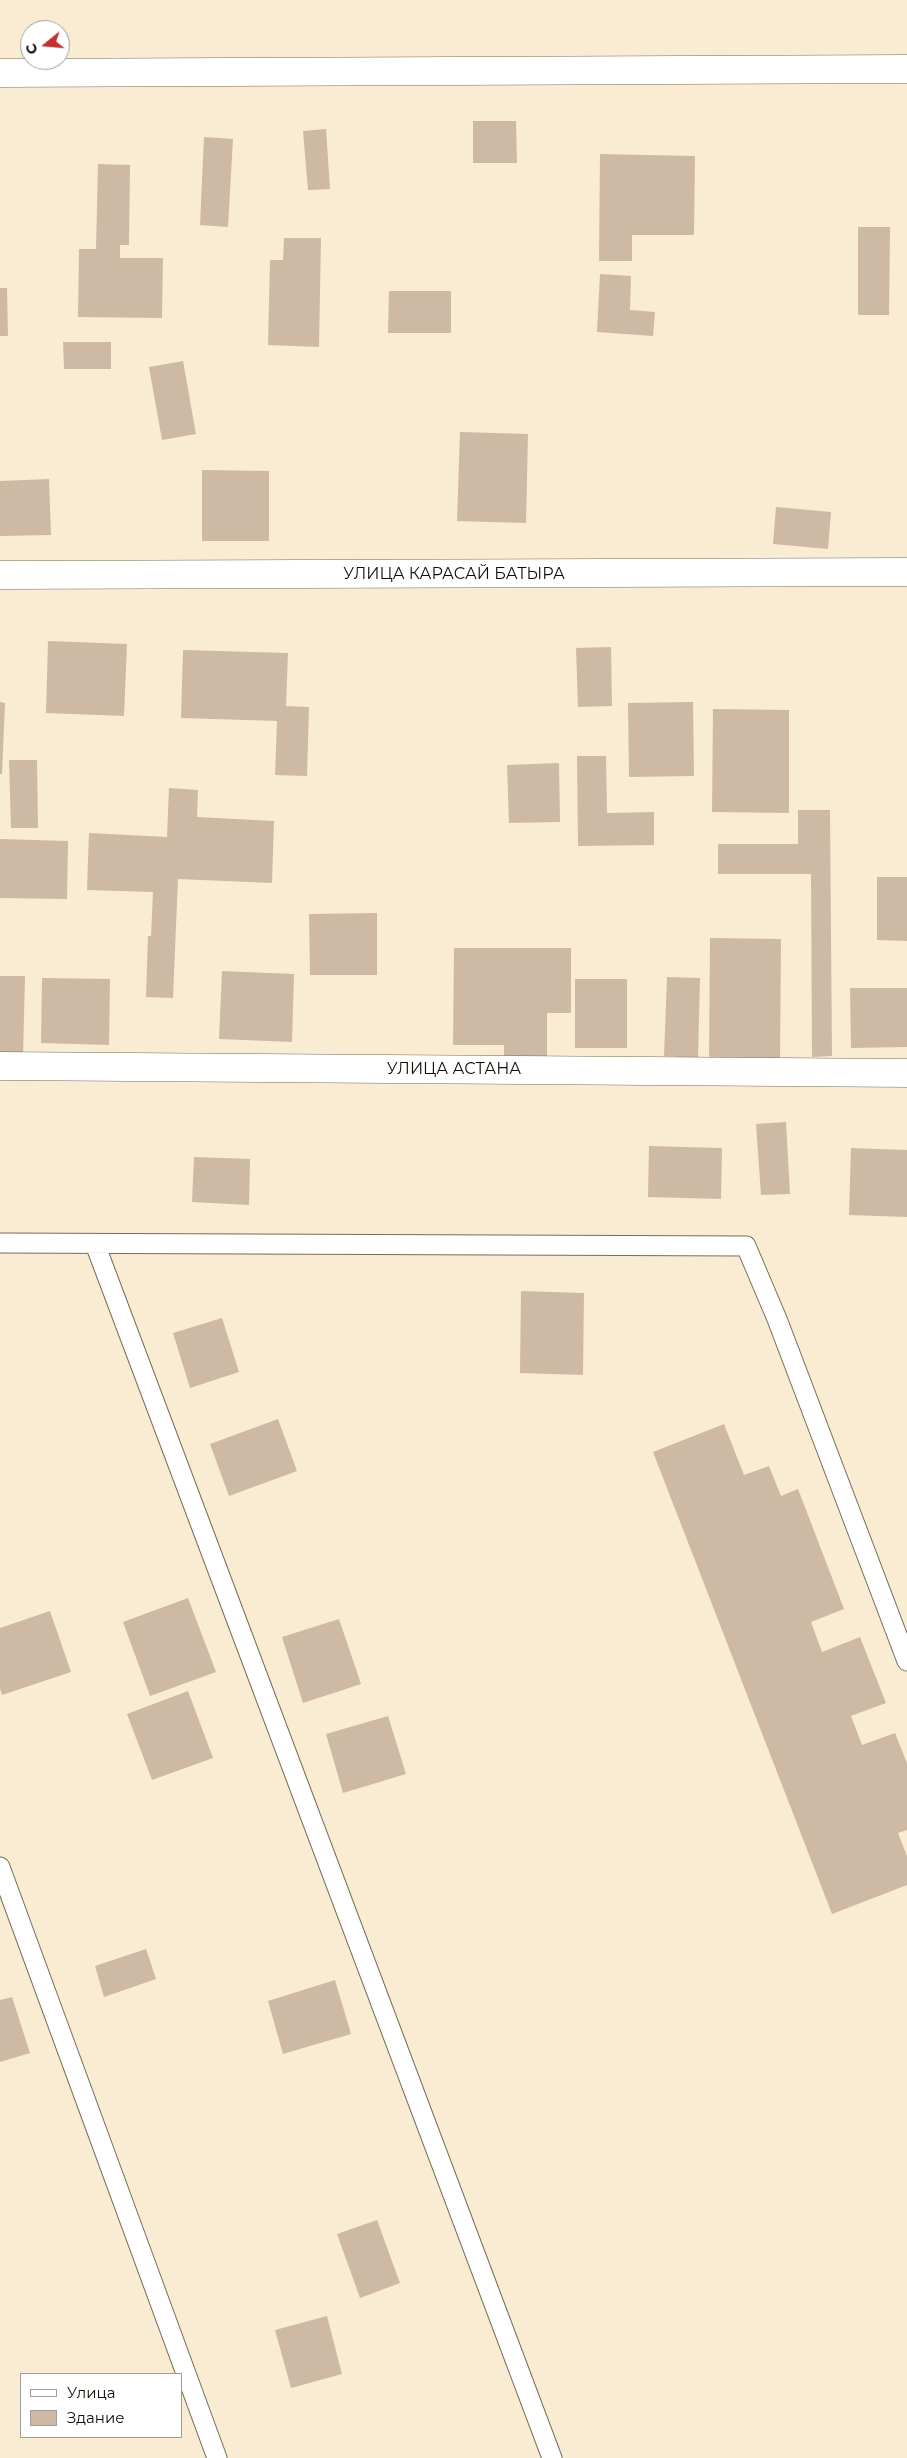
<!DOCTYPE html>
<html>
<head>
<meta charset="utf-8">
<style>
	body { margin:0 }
	#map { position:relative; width:907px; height:2458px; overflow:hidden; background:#f9ecd3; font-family:Montserrat,sans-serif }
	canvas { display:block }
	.legend { position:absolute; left:20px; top:2373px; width:162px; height:65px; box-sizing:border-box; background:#fff; border:1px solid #a09e9b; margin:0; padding:6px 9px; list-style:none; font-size:15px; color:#120d05 }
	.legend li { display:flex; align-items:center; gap:10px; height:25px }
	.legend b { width:25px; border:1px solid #a09e9b }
	.north { position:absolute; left:20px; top:20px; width:50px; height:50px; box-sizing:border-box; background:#fff; border:1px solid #a09e9b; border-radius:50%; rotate:253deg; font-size:14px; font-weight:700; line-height:20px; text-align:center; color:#120d05 }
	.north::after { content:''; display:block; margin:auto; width:18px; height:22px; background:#c13232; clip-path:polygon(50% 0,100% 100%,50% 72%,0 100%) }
</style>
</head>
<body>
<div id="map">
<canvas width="907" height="2458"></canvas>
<ul class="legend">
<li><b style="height:6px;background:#fff"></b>Улица</li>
<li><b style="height:14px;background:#ceb9a5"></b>Здание</li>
</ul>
<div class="north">С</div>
</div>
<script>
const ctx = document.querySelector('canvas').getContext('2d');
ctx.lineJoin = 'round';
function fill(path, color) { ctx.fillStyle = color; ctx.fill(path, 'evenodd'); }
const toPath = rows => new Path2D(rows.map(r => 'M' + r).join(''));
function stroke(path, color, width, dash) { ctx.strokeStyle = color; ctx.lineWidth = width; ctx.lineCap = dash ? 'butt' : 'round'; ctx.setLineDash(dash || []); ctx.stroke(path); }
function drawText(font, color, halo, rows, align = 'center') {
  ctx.font = font + ' Montserrat,sans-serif'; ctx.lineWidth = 5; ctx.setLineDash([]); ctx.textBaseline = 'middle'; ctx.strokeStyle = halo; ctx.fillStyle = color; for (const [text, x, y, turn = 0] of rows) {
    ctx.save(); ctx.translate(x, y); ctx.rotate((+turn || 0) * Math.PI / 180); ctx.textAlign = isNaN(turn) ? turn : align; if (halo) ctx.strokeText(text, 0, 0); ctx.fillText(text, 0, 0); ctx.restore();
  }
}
const building = toPath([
	[473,121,516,121,517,163,473,163],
	[326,129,330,189,308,190,303,131],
	[204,137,233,139,228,227,200,225],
	[600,154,695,156,694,235,632,235,632,261,599,261],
	[98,164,130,165,129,245,120,245,120,258,163,258,162,318,78,317,79,249,96,249],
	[858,227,890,227,889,315,858,315],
	[284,238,321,238,319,347,268,345,270,260,283,260],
	[600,274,631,276,630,310,655,312,653,336,597,332],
	[0,288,7,288,8,336,0,336],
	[389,291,451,291,451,333,388,333],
	[63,342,111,342,111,369,64,369],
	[183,361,196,434,162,440,149,367],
	[460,432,528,434,526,523,457,521],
	[202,470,269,471,269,541,202,541],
	[49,479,51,535,0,536,0,481],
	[776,507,831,512,828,549,773,544],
	[48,641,127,644,124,716,46,713],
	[611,647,612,706,578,707,576,648],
	[183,650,288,653,286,706,309,707,307,776,275,775,277,721,181,718],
	[0,702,5,703,2,774,0,774],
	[693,702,694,776,629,777,628,703],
	[713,709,789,710,789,813,712,812],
	[577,756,606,756,607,813,654,812,654,845,578,846],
	[9,760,37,760,38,828,11,828],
	[559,763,560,822,509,823,507,765],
	[169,788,198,790,197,817,274,821,272,883,178,879,173,998,146,997,148,936,151,936,153,892,87,890,89,833,167,837],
	[798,810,830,810,832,1056,812,1057,811,874,718,874,718,844,798,844],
	[0,839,68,841,67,899,0,898],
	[877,877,907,877,907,941,877,940],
	[377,913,377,975,310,975,309,914],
	[710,938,781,939,780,1062,709,1061],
	[454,948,571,948,571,1013,547,1013,547,1060,504,1059,504,1045,453,1045],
	[222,971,294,974,292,1042,219,1039],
	[0,976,25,976,23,1057,0,1056],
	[667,977,700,978,698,1058,664,1056],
	[42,978,110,979,109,1045,41,1043],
	[575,979,627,979,627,1048,575,1048],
	[850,988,907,988,907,1047,851,1048],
	[786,1122,790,1194,761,1195,756,1124],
	[649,1146,722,1148,721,1199,648,1197],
	[851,1148,907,1150,907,1217,849,1215],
	[194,1157,250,1159,249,1205,192,1202],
	[521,1291,584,1293,583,1375,520,1373],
	[222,1318,239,1372,190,1388,173,1333],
	[278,1419,297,1471,229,1496,210,1444],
	[724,1424,744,1475,769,1466,781,1496,798,1489,844,1609,811,1622,822,1652,860,1637,886,1703,851,1716,862,1745,895,1733,907,1763,907,1830,898,1833,907,1856,907,1885,832,1914,653,1452],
	[188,1598,216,1672,150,1696,123,1622],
	[50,1611,71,1672,2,1695,0,1688,0,1628],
	[339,1619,361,1684,303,1703,282,1637],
	[188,1691,213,1758,152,1780,127,1714],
	[388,1716,406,1774,343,1793,326,1734],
	[146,1949,156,1979,104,1997,95,1966],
	[335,1980,351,2034,283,2054,268,2001],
	[12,1997,30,2053,0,2062,0,2000],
	[377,2220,400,2283,360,2298,337,2234],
	[327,2316,342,2374,291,2388,275,2330]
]);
const service = toPath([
	[0,1243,746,1246,777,1319,907,1661],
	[95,1244,552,2458],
	[0,1867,217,2458]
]);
const minor = toPath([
	[0,73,907,69],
	[0,575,907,572],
	[0,1066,907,1073]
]);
const streetNames = [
	["УЛИЦА КАРАСАЙ БАТЫРА",454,574],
	["УЛИЦА АСТАНА",454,1069]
];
fill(building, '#ceb9a5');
stroke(service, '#776c55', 21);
stroke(minor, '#776c55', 29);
stroke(service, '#fff', 19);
stroke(minor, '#fff', 28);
drawText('16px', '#120d05', '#fff', streetNames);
</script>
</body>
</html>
